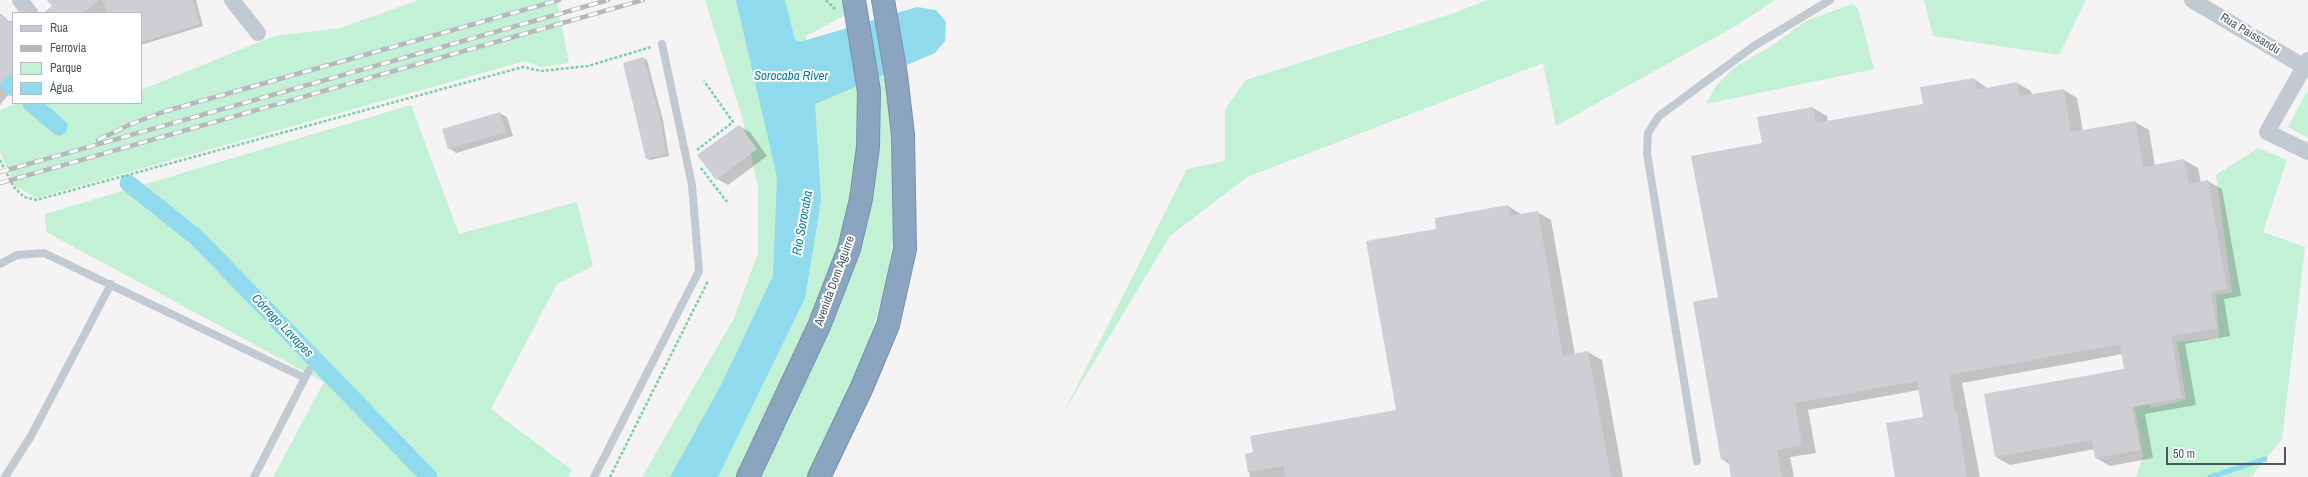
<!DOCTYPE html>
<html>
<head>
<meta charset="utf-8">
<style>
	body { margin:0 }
	#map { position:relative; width:2308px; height:477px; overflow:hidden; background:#f5f3f3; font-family:"Archivo Narrow",sans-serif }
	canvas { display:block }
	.legend { position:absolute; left:12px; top:12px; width:130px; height:92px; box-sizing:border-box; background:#fff; border:1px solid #b7bbc0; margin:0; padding:5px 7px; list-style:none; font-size:12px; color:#4a5661 }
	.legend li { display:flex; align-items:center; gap:8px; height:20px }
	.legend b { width:20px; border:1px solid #b7bbc0 }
	.scale { position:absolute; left:2166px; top:447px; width:120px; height:18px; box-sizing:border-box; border:2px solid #4a5661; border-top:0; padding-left:5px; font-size:12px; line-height:14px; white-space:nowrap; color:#4a5661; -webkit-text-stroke:3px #fff; paint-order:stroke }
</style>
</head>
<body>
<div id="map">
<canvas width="2308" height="477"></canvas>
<ul class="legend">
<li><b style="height:5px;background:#c1cad2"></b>Rua</li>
<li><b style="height:5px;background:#b5b8bd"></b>Ferrovia</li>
<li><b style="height:11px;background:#c3f1d5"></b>Parque</li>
<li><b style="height:11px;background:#90daee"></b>Água</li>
</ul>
<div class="scale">50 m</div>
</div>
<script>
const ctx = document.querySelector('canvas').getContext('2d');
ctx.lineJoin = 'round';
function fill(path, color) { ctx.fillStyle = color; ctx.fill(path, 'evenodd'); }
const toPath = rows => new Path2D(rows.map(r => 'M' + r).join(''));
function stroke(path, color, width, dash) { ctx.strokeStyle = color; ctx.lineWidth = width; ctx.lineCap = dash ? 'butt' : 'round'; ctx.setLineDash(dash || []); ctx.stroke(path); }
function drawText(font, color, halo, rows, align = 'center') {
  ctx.font = font + ' "Archivo Narrow",sans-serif'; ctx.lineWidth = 4; ctx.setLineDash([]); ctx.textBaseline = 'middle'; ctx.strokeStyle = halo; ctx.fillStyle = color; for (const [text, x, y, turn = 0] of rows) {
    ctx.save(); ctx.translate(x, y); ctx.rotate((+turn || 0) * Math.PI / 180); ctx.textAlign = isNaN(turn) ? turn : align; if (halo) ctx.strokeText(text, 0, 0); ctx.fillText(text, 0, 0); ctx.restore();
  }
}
const green = toPath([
	[419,0,557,0,569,63,542,67,525,61,36,198,15,186,0,152,0,110,18,103,141,103,141,90,274,36,340,28],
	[705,0,844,0,847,14,806,36,821,100,860,84,860,123,855,172,842,240,814,309,738,477,642,477,734,318,758,253,758,187,743,120],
	[1487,0,1775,0,1739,24,1556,126,1543,63,1247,177,1170,236,1064,412,1187,169,1225,161,1225,109,1246,80,1457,12],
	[1924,0,2086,0,2059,55,1933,36],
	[1852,4,1858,8,1874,69,1706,104,1716,86,1736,66,1770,47,1806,21],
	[888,73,897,185,893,240,887,281,872,331,851,391,810,477,758,477,831,326,875,78],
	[2307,91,2308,91,2308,138,2288,127],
	[411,105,459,234,577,202,593,266,557,284,491,409,572,470,568,477,273,477,324,382,46,232,45,214],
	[2258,148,2287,160,2263,232,2305,247,2282,439,2251,477,2136,477,2143,456,2131,385,2143,382,2151,408,2186,400,2177,342,2219,338,2216,295,2232,292,2216,175]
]);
const water = toPath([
	[736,0,785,0,795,40,800,42,917,7,936,10,946,22,945,41,935,53,815,104,821,201,805,298,718,477,670,477,720,387,773,276,777,177]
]);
const shadow = toPath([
	[47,0,103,0,105,2,112,0,196,0,203,26,141,45,141,13,58,13],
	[0,13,9,21,13,20,13,89,0,105],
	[643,58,647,60,663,120,669,156,650,160,646,158,624,63],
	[1974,79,1989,89,2017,83,2031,91,2032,95,2064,90,2077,98,2083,131,2135,122,2149,130,2155,166,2184,160,2198,168,2201,183,2208,181,2222,189,2241,296,2224,299,2230,336,2185,344,2196,405,2145,414,2153,458,2110,466,2096,458,2095,449,2010,465,1996,457,2125,369,2123,354,1962,383,1980,477,1895,477,1924,418,1919,390,1808,410,1816,453,1790,457,1794,477,1732,477,1729,464,1722,459,1720,298,1763,144,1813,108,1827,116,1828,122,1924,104],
	[500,113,507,117,513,136,456,153,449,148],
	[739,126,750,132,767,156,728,185,717,179],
	[1508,206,1521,214,1537,212,1551,220,1575,355,1588,352,1602,360,1623,477,1250,477,1246,455,1397,411,1437,230]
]);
const stream = toPath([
	[2210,477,2265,459]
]);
const canal = toPath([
	[0,76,13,88],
	[31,103,59,127],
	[128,183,196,237,429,477]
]);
const building = toPath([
	[47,0,99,0,83,13,43,13,52,6],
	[103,0,193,0,200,24,141,42,141,13,107,13],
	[0,14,13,25,13,72,0,84],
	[643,57,660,118,666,154,646,159,623,63],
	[1975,78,1977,90,2017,82,2020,96,2064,89,2071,132,2135,121,2143,167,2184,159,2189,184,2208,180,2227,289,2211,292,2217,328,2171,336,2182,398,2132,407,2140,450,2095,458,2092,440,1995,457,1984,394,2124,369,2120,344,1949,375,1955,411,1957,411,1967,477,1895,477,1886,423,1923,417,1917,381,1795,403,1802,445,1777,450,1782,477,1731,477,1728,459,1721,460,1693,302,1718,297,1691,156,1762,143,1757,117,1813,107,1816,123,1923,104,1920,87],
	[500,112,506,132,448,149,442,129],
	[739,125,757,149,716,180,697,155],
	[1508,205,1510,216,1538,211,1563,356,1588,351,1611,477,1285,477,1284,466,1248,472,1245,454,1253,452,1250,436,1396,410,1366,241,1436,229,1435,218]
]);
const path = toPath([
	[826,0,836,10],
	[697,150,733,122,704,81],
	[0,160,14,187,24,197,36,200,523,67,541,71,588,66,651,47],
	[701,168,727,202],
	[610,477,708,281]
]);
const lane = toPath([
	[0,264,17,255,44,253,305,378],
	[1697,461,1647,153,1648,133,1659,116,1754,46,1830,0],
	[5,477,31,436,111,284],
	[254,477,309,370],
	[594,477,699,271,692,185,662,44]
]);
const street = toPath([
	[20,0,30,13],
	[232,0,258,33],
	[2192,0,2308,69],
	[2308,60,2267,132,2308,152]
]);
const highway = toPath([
	[748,477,819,326,849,249,861,199,868,147,869,91,854,0],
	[819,477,862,387,888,325,905,249,903,135,896,75,883,0]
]);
const rail = toPath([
	[98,140,131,124,166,111,559,0],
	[0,172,608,0],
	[0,183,643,0]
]);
const streetNames = [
	["Rua Paissandu",2250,34,31],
	["Avenida Dom Aguirre",835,281,-70]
];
const waterNames = [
	["Sorocaba River",791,77],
	["Rio Sorocaba",803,223,-80],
	["Córrego Lavapes",282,326,46]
];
fill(green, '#c3f1d5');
fill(water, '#90daee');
fill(shadow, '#0003');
stroke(stream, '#90daee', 5);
stroke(canal, '#90daee', 17);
fill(building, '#cdcfd5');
stroke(highway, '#7690ad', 24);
stroke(path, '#7ad0a6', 2.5, [3, 2]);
stroke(lane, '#c1cad2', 8);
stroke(street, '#c1cad2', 16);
stroke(highway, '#8ba5c1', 22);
stroke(rail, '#b5b8bd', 4.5);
stroke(rail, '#fff', 3, [9]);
drawText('12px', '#4a5661', '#fff', streetNames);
drawText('italic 13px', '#0c7c9b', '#fff', waterNames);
</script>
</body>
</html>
